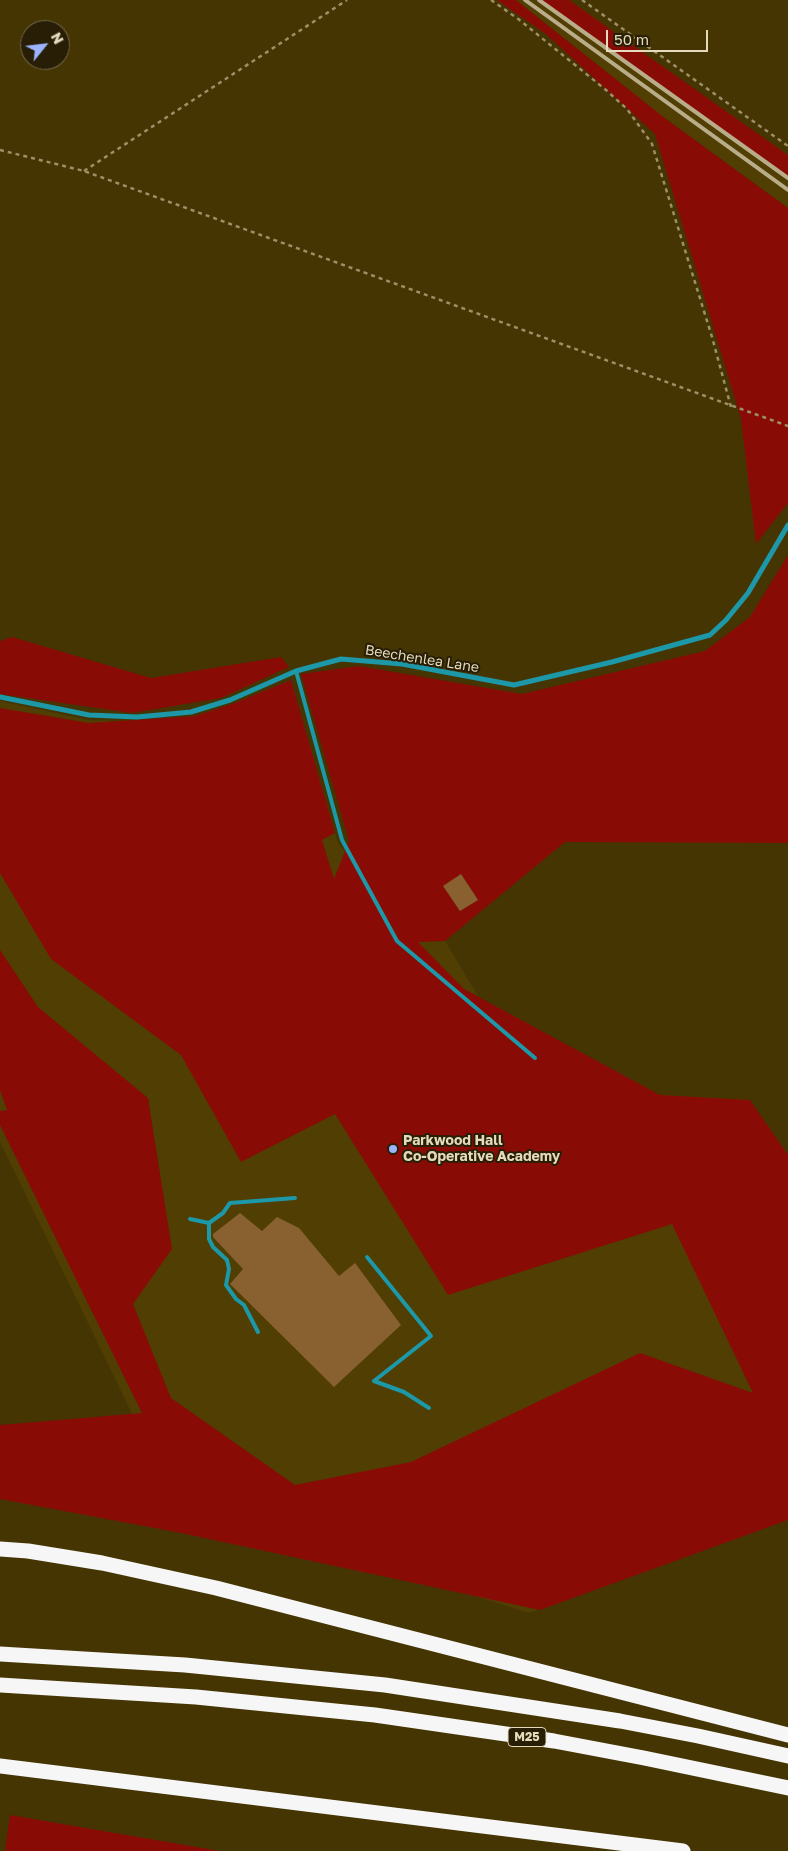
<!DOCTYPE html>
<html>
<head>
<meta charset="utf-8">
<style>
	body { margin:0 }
	#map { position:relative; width:788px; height:1851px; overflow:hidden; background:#453503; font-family:"Golos Text",sans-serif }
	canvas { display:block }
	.north { position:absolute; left:20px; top:20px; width:50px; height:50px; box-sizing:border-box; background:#271e05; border:1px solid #73694e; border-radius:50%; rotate:61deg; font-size:14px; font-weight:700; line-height:20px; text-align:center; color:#e5dabc }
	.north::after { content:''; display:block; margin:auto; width:18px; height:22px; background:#9cb4fd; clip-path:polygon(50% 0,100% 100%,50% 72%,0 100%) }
	.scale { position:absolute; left:606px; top:30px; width:102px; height:22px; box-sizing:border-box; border:2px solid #e5dabc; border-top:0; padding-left:6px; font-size:15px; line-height:18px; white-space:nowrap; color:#e5dabc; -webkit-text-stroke:4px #271e05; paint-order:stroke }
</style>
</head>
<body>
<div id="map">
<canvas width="788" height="1851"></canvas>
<div class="north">N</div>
<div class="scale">50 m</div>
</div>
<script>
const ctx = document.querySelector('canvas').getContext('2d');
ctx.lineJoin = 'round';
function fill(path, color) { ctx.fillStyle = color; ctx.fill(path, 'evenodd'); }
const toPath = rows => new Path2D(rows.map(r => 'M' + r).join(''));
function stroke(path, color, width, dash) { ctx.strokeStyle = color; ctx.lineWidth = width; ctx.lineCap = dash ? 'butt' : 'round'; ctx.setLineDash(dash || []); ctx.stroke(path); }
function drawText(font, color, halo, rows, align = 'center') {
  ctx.font = font + ' "Golos Text",sans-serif'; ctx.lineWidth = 4; ctx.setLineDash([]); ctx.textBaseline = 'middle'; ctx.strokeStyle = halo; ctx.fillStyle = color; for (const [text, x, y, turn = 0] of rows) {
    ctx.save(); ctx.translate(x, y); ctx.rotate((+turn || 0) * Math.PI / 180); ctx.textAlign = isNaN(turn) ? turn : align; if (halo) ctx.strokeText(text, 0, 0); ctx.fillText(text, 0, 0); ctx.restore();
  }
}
const built = toPath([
	[497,0,569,0,788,155,788,208,666,119],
	[291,680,338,843,417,942,445,941,480,999,660,1095,750,1100,788,1155,788,1519,529,1613,175,1502,0,1142,0,701,88,720,136,721,195,716,232,704]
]);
const green = toPath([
	[497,0,516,0,666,119,788,208,788,503,756,544,741,419,655,134,547,35],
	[540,0,569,0,788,155,788,177],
	[788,555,788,843,565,842,445,941,418,942,464,989,660,1095,750,1100,788,1155,788,1520,540,1610,181,1533,0,1499,0,1425,142,1413,0,1125,0,1111,7,1110,0,1090,0,950,38,1007,148,1098,172,1249,133,1304,171,1398,295,1485,411,1462,640,1353,753,1393,672,1224,448,1295,335,1114,241,1162,181,1055,51,959,0,873,0,708,89,723,195,716,232,704,291,680,335,833,322,840,334,879,349,841,301,674,359,666,522,694,705,651,750,617],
	[461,874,478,900,460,911,444,886],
	[12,637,151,678,281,657,289,667,221,698,132,713,0,694,0,641],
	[10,1815,220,1851,5,1851]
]);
const building = toPath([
	[461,874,478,900,460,911,443,886],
	[240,1213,262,1231,277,1217,299,1228,339,1276,355,1263,401,1325,334,1387,230,1284,243,1269,213,1237,213,1234]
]);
const path = toPath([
	[491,0,517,18,606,90,627,109,652,144,712,337,731,407],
	[582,0,788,146],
	[0,150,84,171,788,426],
	[84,171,347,0]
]);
const service = toPath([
	[296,671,342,840,397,941,535,1058],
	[190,1219,209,1223,223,1213,230,1203,295,1198],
	[209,1223,209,1239,213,1247,227,1260,229,1269,226,1285,236,1299,244,1305,258,1332],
	[367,1257,431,1336,374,1381],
	[374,1381,404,1392,429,1408]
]);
const minor = toPath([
	[0,697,89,715,137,717,191,712,230,700,296,671,341,659,402,664,514,685,612,662,710,635,726,620,748,593,788,525]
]);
const motorway = toPath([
	[0,1549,28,1551,102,1563,216,1588,788,1735],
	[0,1654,185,1665,385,1685,620,1721,698,1736,788,1756],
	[0,1685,196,1697,375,1715,554,1741,644,1758,788,1788],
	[0,1766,683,1851]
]);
const rail = toPath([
	[525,0,788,190],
	[539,0,788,178]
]);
const markers = [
	[393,1149,5,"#9cb4fd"]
];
const shields = [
	[527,1737,38]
];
const shieldNames = [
	["M25",527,1737]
];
const streetNames = [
	["Beechenlea Lane",422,659,9]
];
const poiNames = [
	["Parkwood Hall",403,1141],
	["Co-Operative Academy",403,1157]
];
fill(built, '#503e02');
fill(green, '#880c05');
fill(building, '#896130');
stroke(path, '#9d8f68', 2.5, [4, 4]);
stroke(service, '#1c98a9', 4);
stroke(minor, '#1c98a9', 5);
stroke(motorway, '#f6f6f6', 15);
stroke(rail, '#b9ac89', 4);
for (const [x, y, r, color] of markers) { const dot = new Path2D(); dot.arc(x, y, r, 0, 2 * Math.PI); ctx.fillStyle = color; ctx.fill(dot); stroke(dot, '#271e05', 2); }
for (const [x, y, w] of shields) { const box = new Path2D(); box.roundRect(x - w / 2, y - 9.5, w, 19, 4); ctx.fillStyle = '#271e05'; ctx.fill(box); stroke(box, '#e5dabc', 1); }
drawText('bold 12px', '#e5dabc', null, shieldNames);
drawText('14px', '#e5dabc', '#271e05', streetNames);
drawText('bold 14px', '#e5dabc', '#271e05', poiNames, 'left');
</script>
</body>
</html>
